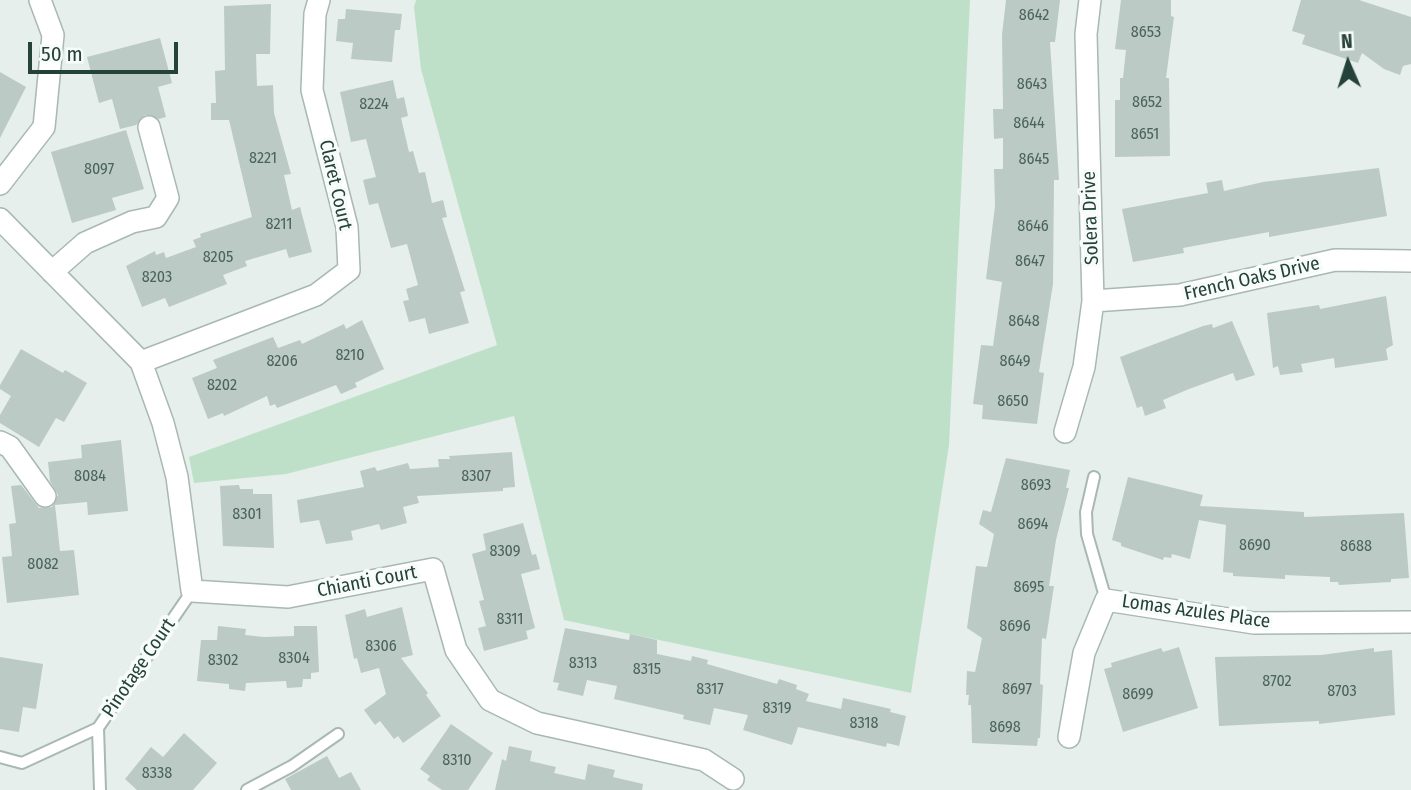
<!DOCTYPE html>
<html>
<head>
<meta charset="utf-8">
<style>
	body { margin:0 }
	#map { position:relative; width:1411px; height:790px; overflow:hidden; background:#e6efeb; font-family:"Fira Sans Condensed",sans-serif }
	canvas { display:block }
	.north { position:absolute; left:1313px; top:28px; width:70px; height:70px; -webkit-text-stroke:5px #f7fbf9; paint-order:stroke; rotate:357deg; font-size:19px; font-weight:700; line-height:28px; text-align:center; color:#24423a }
	.north::after { content:''; display:block; margin:auto; width:24px; height:32px; background:#24423a; clip-path:polygon(50% 0,100% 100%,50% 72%,0 100%) }
	.scale { position:absolute; left:28px; top:42px; width:150px; height:32px; box-sizing:border-box; border:4px solid #24423a; border-top:0; padding-left:9px; font-size:21px; line-height:24px; white-space:nowrap; color:#24423a; -webkit-text-stroke:5px #f7fbf9; paint-order:stroke }
</style>
</head>
<body>
<div id="map">
<canvas width="1411" height="790"></canvas>
<div class="north">N</div>
<div class="scale">50 m</div>
</div>
<script>
const ctx = document.querySelector('canvas').getContext('2d');
ctx.lineJoin = 'round';
function fill(path, color) { ctx.fillStyle = color; ctx.fill(path, 'evenodd'); }
const toPath = rows => new Path2D(rows.map(r => 'M' + r).join(''));
function stroke(path, color, width, dash) { ctx.strokeStyle = color; ctx.lineWidth = width; ctx.lineCap = dash ? 'butt' : 'round'; ctx.setLineDash(dash || []); ctx.stroke(path); }
function drawText(font, color, halo, rows, align = 'center') {
  ctx.font = font + ' "Fira Sans Condensed",sans-serif'; ctx.lineWidth = 7; ctx.setLineDash([]); ctx.textBaseline = 'middle'; ctx.strokeStyle = halo; ctx.fillStyle = color; for (const [text, x, y, turn = 0] of rows) {
    ctx.save(); ctx.translate(x, y); ctx.rotate((+turn || 0) * Math.PI / 180); ctx.textAlign = isNaN(turn) ? turn : align; if (halo) ctx.strokeText(text, 0, 0); ctx.fillText(text, 0, 0); ctx.restore();
  }
}
const green = toPath([
	[416,0,970,0,949,445,911,693,564,620,514,416,286,474,194,483,189,457,497,345,421,69,414,7]
]);
const building = toPath([
	[1006,0,1060,0,1055,42,1050,42,1059,180,1054,180,1053,284,1039,372,1044,373,1037,424,982,419,983,405,973,404,981,345,993,346,1002,282,986,279,995,206,994,169,1003,169,1003,138,994,139,993,109,1003,109,1002,35],
	[1121,0,1171,0,1171,16,1174,17,1166,78,1169,78,1170,156,1115,157,1115,100,1120,100,1120,78,1123,78,1126,50,1115,49],
	[1301,0,1359,0,1411,17,1411,64,1403,66,1400,75,1384,69,1362,53,1358,63,1302,44,1305,35,1292,31],
	[271,4,270,54,256,54,257,86,273,85,274,113,291,174,284,175,292,210,300,207,312,252,289,258,286,249,245,261,247,266,223,275,227,284,169,307,165,298,142,307,126,266,155,251,156,255,164,252,166,258,196,247,193,240,201,237,200,234,252,217,229,120,211,120,211,103,216,103,215,71,225,70,224,6],
	[346,9,402,14,400,30,395,30,392,62,351,59,353,43,336,41,338,19,345,19],
	[160,38,172,83,158,87,166,117,159,119,145,115,136,125,120,129,112,99,99,103,87,57],
	[0,72,26,87,0,138],
	[393,80,397,99,404,97,408,116,401,118,409,152,413,151,419,173,425,172,432,203,443,200,447,217,442,218,465,291,460,292,469,323,429,334,425,318,409,322,403,301,409,300,406,289,418,285,407,244,391,248,378,203,369,205,363,180,376,177,366,139,351,142,340,92],
	[126,130,144,189,112,198,116,210,72,223,51,152],
	[1379,168,1387,216,1269,237,1269,232,1183,248,1184,253,1133,262,1122,209,1208,193,1206,183,1222,180,1224,191,1263,182],
	[1386,296,1393,345,1386,349,1388,360,1335,368,1334,358,1301,364,1303,372,1280,375,1278,366,1273,368,1267,313,1319,305,1320,309],
	[362,320,384,369,355,383,357,387,341,394,336,385,277,408,275,404,270,406,267,396,224,416,223,413,208,419,192,378,217,368,213,360,273,337,278,348,300,340,302,344,344,324,346,329],
	[1232,321,1255,375,1236,381,1233,373,1189,389,1163,400,1166,408,1145,416,1142,406,1137,408,1120,357,1203,326,1212,324,1213,328],
	[21,349,63,373,65,370,87,383,64,422,56,418,39,447,0,423,0,415,11,396,0,389,0,385],
	[121,440,128,511,88,515,87,502,55,505,60,551,74,550,79,595,7,603,2,557,12,556,9,524,16,523,11,486,21,485,39,508,52,507,58,495,50,481,48,462,82,458,81,445],
	[512,452,515,487,503,488,503,491,417,496,419,503,403,507,407,523,381,530,379,524,351,531,353,540,326,544,319,520,300,523,297,500,364,487,360,471,375,467,377,471,408,463,410,469,439,467,438,459,450,459,449,456],
	[1006,458,1070,470,1066,488,1069,488,1056,540,1049,586,1054,586,1046,639,1042,638,1040,684,1043,685,1040,738,1038,738,1037,746,972,743,971,705,968,705,969,695,966,695,967,671,975,672,982,638,967,628,976,566,987,567,994,534,979,524,983,510,991,512],
	[1128,477,1203,495,1200,506,1304,512,1304,517,1404,513,1409,578,1391,579,1391,582,1339,585,1338,582,1330,582,1330,577,1285,575,1285,579,1233,576,1233,573,1223,572,1226,525,1199,520,1190,559,1172,554,1171,558,1164,557,1163,560,1121,546,1121,543,1112,540],
	[239,485,240,489,253,489,253,494,272,494,274,548,223,546,220,486],
	[523,523,532,555,536,554,540,569,521,574,535,628,526,631,528,639,484,651,478,628,486,626,479,601,484,600,472,554,486,550,483,534],
	[402,607,413,655,401,658,428,693,426,695,441,716,403,743,398,736,394,739,380,721,375,725,364,710,386,694,379,668,361,673,357,658,354,659,345,615,365,609,367,617],
	[218,626,246,629,245,635,264,637,294,636,294,626,317,626,319,672,311,673,311,679,303,679,302,687,287,688,286,681,246,683,245,691,229,689,229,684,197,681,201,640,217,640],
	[565,628,629,640,630,634,657,640,657,654,691,661,692,656,708,660,707,664,777,684,779,679,797,685,796,689,809,694,806,701,841,709,843,698,891,709,890,712,906,716,899,746,887,743,886,747,798,727,792,745,743,730,748,715,714,708,710,725,683,719,684,715,614,699,617,686,587,680,583,696,557,690,559,683,553,682],
	[1179,647,1198,708,1123,732,1104,669,1112,667,1111,663,1161,648,1163,652],
	[1374,648,1374,652,1392,650,1395,715,1319,724,1319,721,1219,726,1215,657,1321,655],
	[0,657,43,664,36,709,23,707,19,732,0,729],
	[451,724,493,753,468,790,442,790,427,780,430,776,420,769],
	[184,733,217,763,193,790,137,790,125,779,151,747,163,757],
	[509,746,532,751,530,761,556,767,554,773,585,780,588,764,615,770,613,777,643,784,642,790,495,790,502,759,506,761],
	[327,756,339,778,351,772,361,790,291,790,285,779]
]);
const lane = toPath([
	[1094,477,1086,512,1087,534,1106,600],
	[0,757,22,763,98,728],
	[100,790,98,728,192,591],
	[247,790,292,766,338,734]
]);
const street = toPath([
	[0,184,44,127,53,35,40,0],
	[0,219,141,362,163,423,177,477,192,591,288,597,433,569,456,650,490,700,537,723,704,760,733,779],
	[52,272,85,243,132,222,156,217,168,198,149,127],
	[1093,301,1180,295,1335,260,1411,261],
	[141,362,316,295,349,270,347,227,312,90,315,14,319,0],
	[1065,432,1084,367,1093,301,1086,34,1090,0],
	[0,442,10,447,45,496],
	[1069,737,1084,653,1106,600,1254,623,1411,622]
]);
const numberNames = [
	["8642",1034,16],
	["8653",1146,33],
	["8643",1032,85],
	["8652",1147,103],
	["8224",374,105],
	["8644",1029,124],
	["8651",1145,135],
	["8221",263,159],
	["8645",1034,160],
	["8097",99,170],
	["8211",279,225],
	["8646",1033,227],
	["8205",218,258],
	["8647",1030,262],
	["8203",157,278],
	["8648",1024,322],
	["8210",350,356],
	["8206",282,362],
	["8649",1015,362],
	["8202",222,386],
	["8650",1013,402],
	["8084",90,477],
	["8307",476,477],
	["8693",1036,486],
	["8301",247,515],
	["8694",1033,525],
	["8690",1255,546],
	["8688",1356,547],
	["8309",505,552],
	["8082",43,565],
	["8695",1029,588],
	["8311",510,620],
	["8696",1015,627],
	["8306",381,647],
	["8304",294,659],
	["8302",223,661],
	["8313",583,664],
	["8315",647,670],
	["8702",1277,682],
	["8317",710,690],
	["8697",1017,690],
	["8703",1342,692],
	["8699",1138,695],
	["8319",777,709],
	["8318",864,724],
	["8698",1005,728],
	["8310",457,761],
	["8338",157,774]
];
const streetNames = [
	["Claret Court",335,185,77],
	["Solera Drive",1091,218,-92],
	["French Oaks Drive",1252,279,-13],
	["Chianti Court",367,582,-11],
	["Lomas Azules Place",1196,612,8],
	["Pinotage Court",139,668,-56]
];
fill(green, '#bfe0c8');
fill(building, '#bbcac4');
stroke(lane, '#a8b8b2', 14);
stroke(street, '#a8b8b2', 24);
stroke(lane, '#fff', 10);
stroke(street, '#fff', 21);
drawText('16px', '#4a645c', null, numberNames);
drawText('19px', '#24423a', '#f7fbf9', streetNames);
</script>
</body>
</html>
